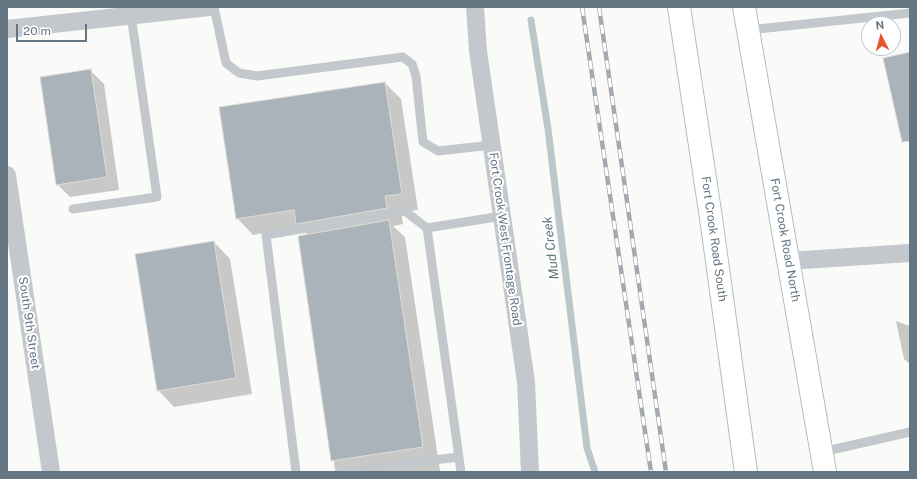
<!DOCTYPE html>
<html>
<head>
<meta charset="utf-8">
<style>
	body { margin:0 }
	#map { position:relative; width:917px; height:479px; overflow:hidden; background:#fafaf8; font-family:"Public Sans",sans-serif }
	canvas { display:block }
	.frame { position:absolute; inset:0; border:8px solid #657683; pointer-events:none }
	.north { position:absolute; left:861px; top:16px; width:40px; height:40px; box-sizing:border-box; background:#fff; border:1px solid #c1c8cd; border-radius:50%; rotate:354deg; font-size:11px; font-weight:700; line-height:16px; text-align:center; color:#657683 }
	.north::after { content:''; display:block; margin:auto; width:14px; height:18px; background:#e4572e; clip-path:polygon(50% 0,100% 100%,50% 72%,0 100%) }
	.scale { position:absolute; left:16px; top:24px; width:71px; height:18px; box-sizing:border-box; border:2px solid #657683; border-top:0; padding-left:5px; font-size:12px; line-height:14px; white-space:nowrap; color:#657683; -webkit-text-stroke:3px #fff; paint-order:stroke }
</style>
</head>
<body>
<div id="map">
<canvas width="917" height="479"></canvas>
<div class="frame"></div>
<div class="north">N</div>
<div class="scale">20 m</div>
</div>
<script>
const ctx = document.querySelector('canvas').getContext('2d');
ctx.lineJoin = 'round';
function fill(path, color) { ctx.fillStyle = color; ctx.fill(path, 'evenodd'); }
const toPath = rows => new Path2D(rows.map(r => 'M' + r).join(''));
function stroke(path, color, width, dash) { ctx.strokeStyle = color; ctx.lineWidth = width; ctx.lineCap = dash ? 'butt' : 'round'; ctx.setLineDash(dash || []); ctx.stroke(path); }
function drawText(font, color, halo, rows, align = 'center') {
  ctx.font = font + ' "Public Sans",sans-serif'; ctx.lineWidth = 4; ctx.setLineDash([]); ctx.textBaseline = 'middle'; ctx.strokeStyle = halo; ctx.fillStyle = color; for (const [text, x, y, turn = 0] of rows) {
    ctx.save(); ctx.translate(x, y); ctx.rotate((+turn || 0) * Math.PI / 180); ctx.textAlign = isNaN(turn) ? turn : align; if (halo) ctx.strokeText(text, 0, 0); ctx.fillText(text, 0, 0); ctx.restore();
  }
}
const shadow = toPath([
	[90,70,104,84,119,190,70,197,57,184],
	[385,83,401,99,418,210,401,212,403,224,393,226,405,237,440,471,338,472,335,469,299,236,308,235,301,227,253,235,237,218],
	[214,242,230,259,252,394,174,407,158,390],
	[896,321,910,326,910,364,904,359]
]);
const stream = toPath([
	[531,20,548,129,587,448,595,472]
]);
const building = toPath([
	[910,52,910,141,902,142,883,58,910,52],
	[91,69,107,177,56,185,40,77,91,69],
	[385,82,402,194,385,196,387,208,296,224,294,210,236,219,219,107,385,82],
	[389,220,423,447,331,461,298,236,389,220],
	[214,241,236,378,157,391,135,254,214,241]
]);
const service = toPath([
	[214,7,226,63,239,73,257,76,403,57,412,64,416,76,423,142,438,151,492,145],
	[748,30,910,13],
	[73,209,157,197,131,15],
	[427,228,461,472],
	[822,452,910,432],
	[296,472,266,235,405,211,427,228,502,216],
	[339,472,458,457]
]);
const minor = toPath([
	[475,7,478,51,526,382,530,472],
	[7,29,209,7],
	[7,175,51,472],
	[788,261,910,253]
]);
const primary = toPath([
	[679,7,711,218,746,472],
	[744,7,825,472]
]);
const rail = toPath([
	[582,7,651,472],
	[599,7,666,472]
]);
const streetNames = [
	["Fort Crook West Frontage Road",505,239,82],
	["Fort Crook Road South",714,239,82],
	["Fort Crook Road North",785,240,80],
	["South 9th Street",29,323,82]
];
const waterNames = [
	["Mud Creek",551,248,-97]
];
fill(shadow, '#0003');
stroke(stream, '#bbc7cb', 7);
fill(building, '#aab3b9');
stroke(building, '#dcdcda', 1);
stroke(primary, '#b5babe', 24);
stroke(service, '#c3c8cc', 9);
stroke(minor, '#c3c8cc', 18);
stroke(primary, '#fff', 22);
stroke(rail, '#a2aab0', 4.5);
stroke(rail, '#fff', 3, [9]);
drawText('12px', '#657683', '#fff', streetNames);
drawText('italic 13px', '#60757c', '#fff', waterNames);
</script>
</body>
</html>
